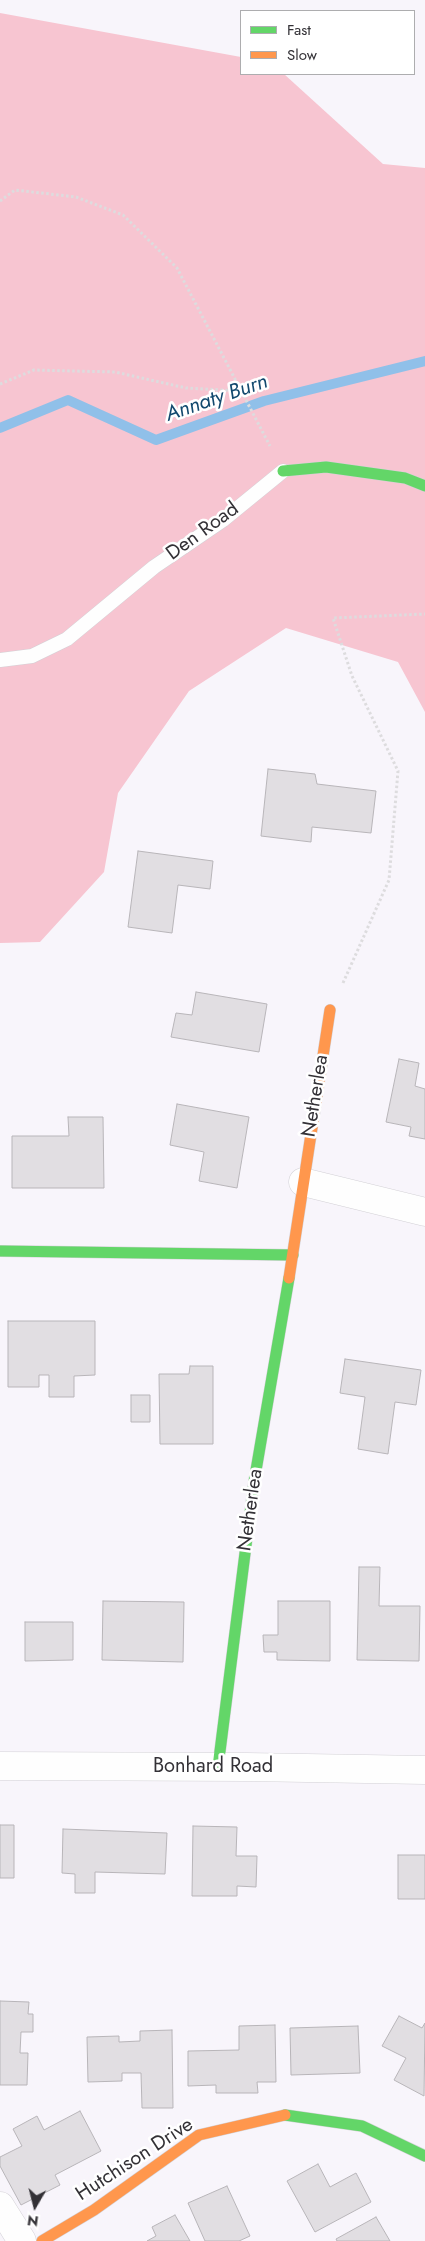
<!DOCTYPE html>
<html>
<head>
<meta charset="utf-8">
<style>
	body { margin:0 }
	#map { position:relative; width:425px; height:2241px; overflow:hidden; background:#f8f5fb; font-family:Jost,sans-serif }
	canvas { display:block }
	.legend { position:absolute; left:240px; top:10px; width:175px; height:65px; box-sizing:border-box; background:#fff; border:1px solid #adadaf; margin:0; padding:6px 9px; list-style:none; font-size:15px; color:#333136 }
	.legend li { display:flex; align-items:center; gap:10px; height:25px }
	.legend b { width:25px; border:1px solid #adadaf }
	.north { position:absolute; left:10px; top:2181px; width:50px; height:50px; -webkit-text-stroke:4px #fff; paint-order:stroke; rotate:188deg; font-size:14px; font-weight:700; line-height:20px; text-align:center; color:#333136 }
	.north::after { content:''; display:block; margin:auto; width:18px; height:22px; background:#333136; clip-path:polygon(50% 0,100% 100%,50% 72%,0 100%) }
</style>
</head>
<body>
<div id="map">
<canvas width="425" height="2241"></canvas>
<ul class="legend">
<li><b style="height:6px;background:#63d668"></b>Fast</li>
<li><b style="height:6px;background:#ff974d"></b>Slow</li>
</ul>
<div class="north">N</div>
</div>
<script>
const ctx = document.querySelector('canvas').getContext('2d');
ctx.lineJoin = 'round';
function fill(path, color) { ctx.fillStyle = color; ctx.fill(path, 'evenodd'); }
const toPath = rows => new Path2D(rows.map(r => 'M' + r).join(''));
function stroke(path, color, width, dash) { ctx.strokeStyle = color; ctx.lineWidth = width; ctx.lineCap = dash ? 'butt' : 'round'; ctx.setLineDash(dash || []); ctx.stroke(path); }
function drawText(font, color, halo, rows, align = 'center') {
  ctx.font = font + ' Jost,sans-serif'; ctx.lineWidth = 5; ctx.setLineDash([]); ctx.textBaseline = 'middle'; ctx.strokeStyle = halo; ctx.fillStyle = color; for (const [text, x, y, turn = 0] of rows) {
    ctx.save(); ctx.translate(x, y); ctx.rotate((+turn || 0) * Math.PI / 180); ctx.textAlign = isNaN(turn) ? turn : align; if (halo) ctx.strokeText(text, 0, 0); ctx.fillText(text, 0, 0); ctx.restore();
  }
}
const forest = toPath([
	[0,13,241,57,241,74,284,74,383,164,425,168,425,712,398,662,286,628,189,691,118,793,104,872,40,942,0,943]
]);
const stream = toPath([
	[0,428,68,400,156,440,264,401,425,361]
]);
const building = toPath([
	[268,769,315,774,317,784,376,791,371,833,312,827,311,842,261,836,268,769],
	[138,851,213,861,210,889,178,885,172,933,128,927,138,851],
	[196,992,267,1004,259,1052,171,1037,176,1013,192,1015,196,992],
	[399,1059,419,1063,415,1086,425,1089,425,1139,409,1136,411,1127,386,1122,399,1059],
	[177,1104,249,1117,237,1188,199,1181,204,1152,170,1145,177,1104],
	[68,1117,103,1117,104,1188,12,1188,12,1136,69,1136,68,1117],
	[8,1321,95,1321,95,1375,74,1376,74,1397,49,1397,49,1375,39,1375,39,1387,8,1387,8,1321],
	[345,1359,421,1370,416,1405,395,1402,388,1454,358,1449,365,1397,340,1393,345,1359],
	[190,1366,213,1366,213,1444,160,1444,159,1374,189,1374,190,1366],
	[131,1395,150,1395,150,1422,131,1422,131,1395],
	[359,1567,380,1567,379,1606,420,1606,419,1661,357,1660,359,1567],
	[103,1601,184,1602,183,1662,102,1660,103,1601],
	[278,1601,330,1601,330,1661,277,1660,277,1652,264,1652,263,1635,278,1635,278,1601],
	[25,1622,73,1622,73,1660,25,1661,25,1622],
	[0,1825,14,1825,14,1878,0,1878,0,1825],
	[193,1826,237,1827,236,1856,257,1856,256,1887,237,1886,237,1896,192,1896,193,1826],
	[63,1829,167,1833,165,1874,95,1872,95,1893,75,1893,75,1874,62,1873,63,1829],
	[398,1855,425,1855,425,1899,398,1899,398,1855],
	[0,2001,29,2002,28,2014,33,2014,33,2032,21,2032,20,2053,28,2053,27,2085,0,2085,0,2001],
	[399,2016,422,2028,425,2023,424,2096,394,2080,406,2058,382,2046,399,2016],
	[275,2025,276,2082,257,2082,258,2093,216,2093,216,2085,188,2086,188,2051,239,2050,239,2026,275,2025],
	[358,2026,360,2073,291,2075,290,2028,358,2026],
	[172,2030,173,2108,142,2108,141,2073,122,2073,122,2081,88,2082,87,2037,119,2036,119,2042,140,2041,140,2031,172,2030],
	[80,2111,101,2151,55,2175,60,2185,21,2205,0,2166,0,2157,22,2146,13,2129,37,2116,44,2130,80,2111],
	[318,2164,330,2187,356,2173,371,2202,315,2232,287,2181,318,2164],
	[227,2186,250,2236,239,2241,205,2241,188,2203,227,2186],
	[175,2215,190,2241,147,2241,156,2236,152,2227,175,2215],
	[376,2217,390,2241,337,2241,336,2239,376,2217]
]);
const path = toPath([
	[0,201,15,190,76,197,123,215,177,268,270,446],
	[0,384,34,370,115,372,186,388,241,391],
	[343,983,389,880,398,771,352,676,333,618,425,614]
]);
const lane = toPath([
	[0,660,32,656,67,639,154,567,223,520,283,471]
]);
const street = toPath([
	[303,1182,425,1212],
	[0,1766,247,1767,425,1770],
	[0,2206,22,2241]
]);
const fast = toPath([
	[283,471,326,467,405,478,425,486],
	[0,1251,293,1255],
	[218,1767,254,1482,289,1278],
	[285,2115,362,2126,425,2156]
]);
const slow = toPath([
	[289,1278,330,1010],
	[42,2241,94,2210,199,2135,285,2115]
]);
const streetNames = [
	["Den Road",203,532,-36],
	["Netherlea",316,1096,-81],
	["Netherlea",251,1510,-82],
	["Bonhard Road",213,1767],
	["Hutchison Drive",135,2160,-33]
];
const waterNames = [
	["Annaty Burn",217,399,-19]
];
fill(forest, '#f7c5d1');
stroke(stream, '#90c0e9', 10);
fill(building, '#e1dee2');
stroke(building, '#b8b5b9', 1);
stroke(lane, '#d3d1d6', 15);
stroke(street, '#d3d1d6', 29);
stroke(fast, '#d3d1d6', 12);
stroke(slow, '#d3d1d6', 12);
stroke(path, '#dddcde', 3, [2.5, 2.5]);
stroke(lane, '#fefefe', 14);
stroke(street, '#fefefe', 28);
stroke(fast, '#63d668', 11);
stroke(slow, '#ff974d', 11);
drawText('20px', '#333136', '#fff', streetNames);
drawText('italic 21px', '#13496e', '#fff', waterNames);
</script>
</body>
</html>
